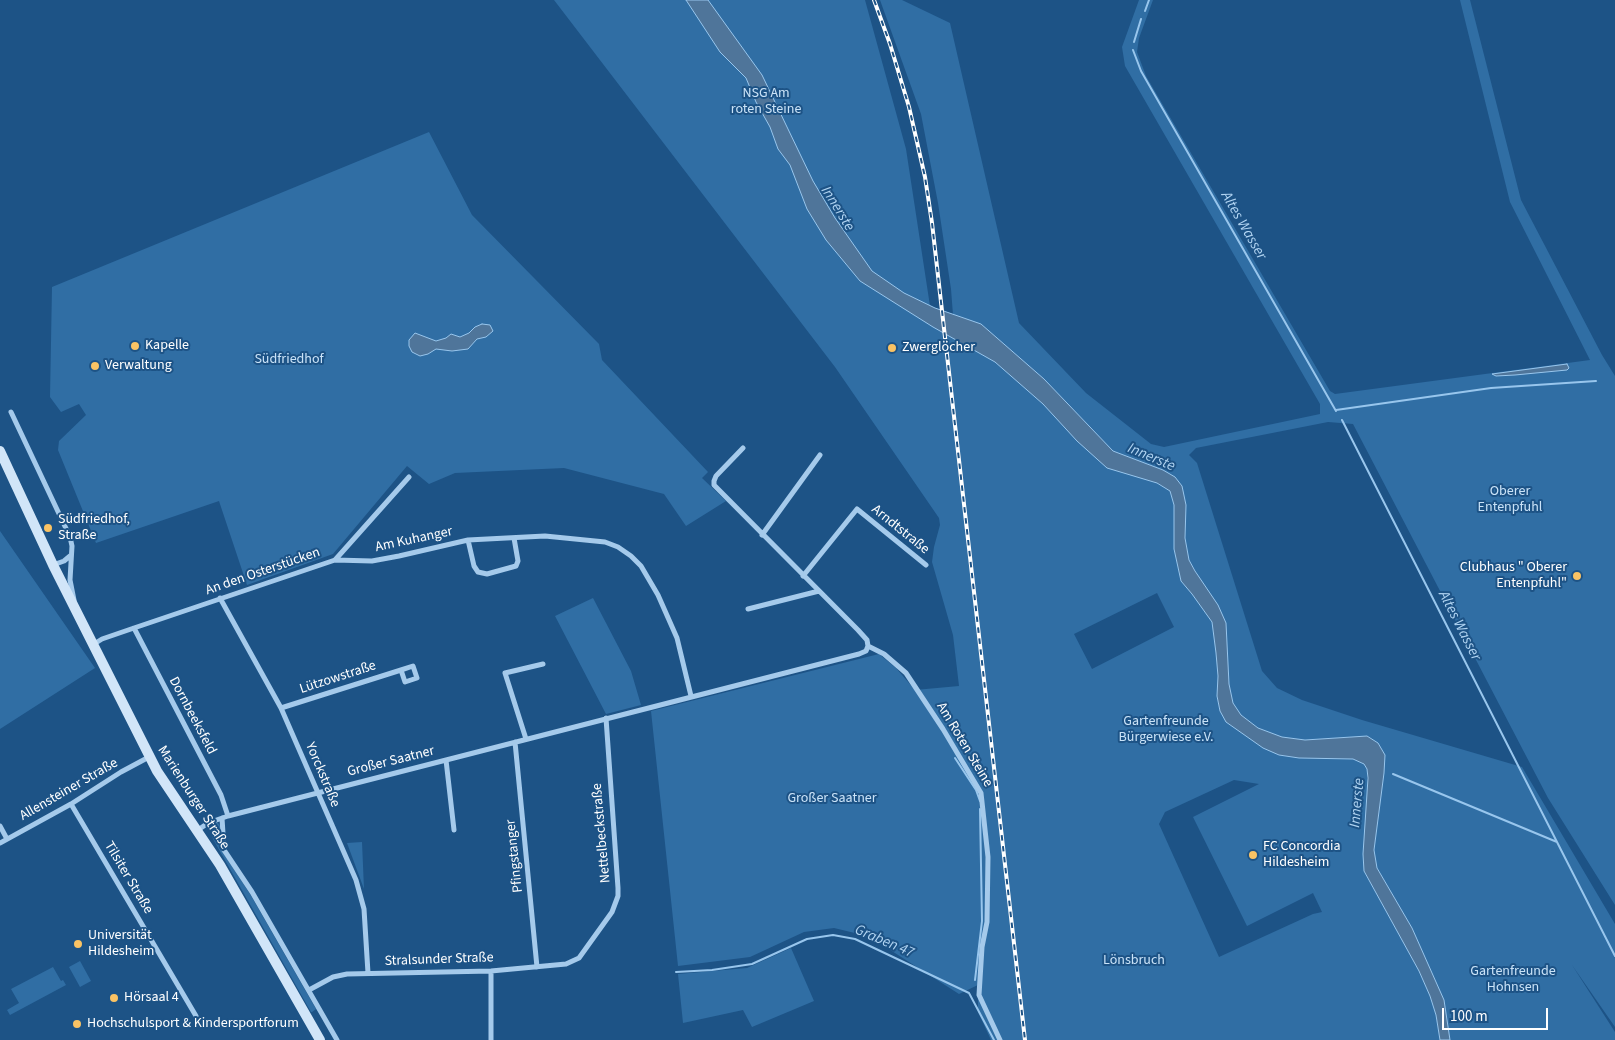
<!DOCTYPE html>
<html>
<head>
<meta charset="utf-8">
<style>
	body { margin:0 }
	#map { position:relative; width:1615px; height:1040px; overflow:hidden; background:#1d5386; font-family:"Source Sans 3",sans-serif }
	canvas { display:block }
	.scale { position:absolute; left:1442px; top:1008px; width:106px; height:22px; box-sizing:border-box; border:2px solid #fff; border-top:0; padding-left:6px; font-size:15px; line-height:18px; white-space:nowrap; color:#fff; -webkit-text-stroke:4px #1d5386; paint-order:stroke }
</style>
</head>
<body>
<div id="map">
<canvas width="1615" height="1040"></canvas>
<div class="scale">100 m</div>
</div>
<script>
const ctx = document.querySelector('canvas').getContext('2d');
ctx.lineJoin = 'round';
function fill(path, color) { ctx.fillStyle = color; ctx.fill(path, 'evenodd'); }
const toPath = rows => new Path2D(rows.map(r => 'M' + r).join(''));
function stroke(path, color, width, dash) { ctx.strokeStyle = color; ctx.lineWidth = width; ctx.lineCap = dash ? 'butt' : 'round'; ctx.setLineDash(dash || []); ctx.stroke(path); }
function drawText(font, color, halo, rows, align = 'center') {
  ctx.font = font + ' "Source Sans 3",sans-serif'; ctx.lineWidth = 4; ctx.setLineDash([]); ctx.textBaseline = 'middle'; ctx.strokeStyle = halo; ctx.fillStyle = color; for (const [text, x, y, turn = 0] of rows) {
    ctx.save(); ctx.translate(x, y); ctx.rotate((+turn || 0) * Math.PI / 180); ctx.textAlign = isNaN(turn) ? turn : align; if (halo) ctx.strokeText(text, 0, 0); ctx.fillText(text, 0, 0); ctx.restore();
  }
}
const green = toPath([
	[554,0,865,0,906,149,930,306,927,305,928,324,995,362,1043,404,1077,441,1140,477,1157,483,1170,491,1174,505,1174,549,1181,581,1192,594,1212,622,1216,653,1218,676,1217,696,1220,711,1279,755,1299,758,1353,759,1364,763,1367,769,1367,817,1363,854,1364,871,1419,971,1430,996,1436,1015,1440,1040,991,1040,978,1012,978,985,959,994,884,946,859,934,834,928,804,932,750,957,678,966,651,711,879,654,896,668,915,690,959,686,953,635,932,562,934,547,940,525,939,518,835,367],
	[1157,593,1174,627,1092,669,1074,634],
	[1234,780,1259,784,1193,817,1247,926,1313,893,1322,912,1313,914,1219,957,1159,824,1165,812],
	[880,0,902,0,950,23,1019,323,1086,393,1151,444,1164,447,1320,414,1320,404,1125,66,1122,47,1139,0,1153,0,1139,38,1137,52,1146,76,1330,391,1335,394,1590,360,1510,202,1460,0,1470,0,1521,200,1602,355,1615,376,1615,905,1548,798,1353,424,1328,422,1196,448,1189,455,1197,463,1262,671,1277,688,1302,700,1362,720,1522,767,1615,924,1615,1027,1572,965,1615,1032,1615,1040,1450,1040,1447,1020,1425,958,1412,928,1377,868,1374,850,1384,773,1385,756,1378,743,1367,736,1305,740,1282,737,1258,728,1241,715,1233,703,1229,684,1226,623,1189,560,1185,538,1186,505,1163,470,1113,451,1044,379,981,324,953,315,951,289,938,203,921,114],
	[429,132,472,215,599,344,602,360,708,472,702,478,726,501,686,526,664,494,564,468,455,473,429,484,407,466,333,554,247,585,219,501,96,543,58,450,59,441,86,415,79,404,61,412,50,397,52,287],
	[0,531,95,668,0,729],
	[593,598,631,671,641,705,606,714,555,616],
	[216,823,218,823,220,826,223,853,250,894,316,1009,312,1012,311,1012,213,839,210,829],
	[362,842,364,889,347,843],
	[791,948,814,1001,752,1027,743,1010,683,1023,678,974,747,968],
	[80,961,91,981,80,987,69,967],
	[53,967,61,981,63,980,66,985,10,1015,7,1010,19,1003,11,989]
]);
const water = toPath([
	[686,0,708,0,762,75,813,181,835,218,872,271,904,293,935,308,981,324,1044,379,1113,451,1163,470,1175,477,1182,486,1186,505,1185,538,1189,560,1195,571,1218,605,1226,623,1229,684,1233,703,1241,715,1258,728,1282,737,1305,740,1367,736,1378,743,1385,755,1384,773,1374,850,1377,868,1412,928,1444,1000,1450,1040,1440,1040,1436,1015,1430,996,1419,971,1364,871,1363,854,1368,778,1367,769,1364,764,1353,759,1299,758,1279,755,1263,748,1226,722,1220,711,1217,696,1218,676,1216,653,1212,622,1192,594,1181,581,1174,549,1174,505,1170,491,1157,483,1107,468,1077,441,1043,404,995,362,933,327,860,281,826,240,807,209,790,165,778,149,770,127,756,102,746,78,720,52,686,0],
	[482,324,490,325,493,331,486,337,477,339,468,349,452,351,436,349,428,354,420,356,412,352,409,346,409,340,415,333,436,341,446,338,451,334,460,337,469,333,475,327,482,324],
	[1567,364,1569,368,1567,370,1515,375,1496,376,1492,374,1567,364]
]);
const stream = toPath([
	[1145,11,1149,0],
	[1134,42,1141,19],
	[1133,50,1141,71,1336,411],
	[1336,410,1491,388,1596,381],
	[1342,420,1557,842],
	[955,758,976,790,980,801],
	[1393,774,1557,842,1615,956],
	[676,972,712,970,752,964,807,939,833,935,855,939,969,993,994,1040],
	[975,980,982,921,980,809]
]);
const street = toPath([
	[11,412,70,537,72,546,70,580,74,600],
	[743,448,716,476,714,481,714,485,858,630,867,640,868,646,884,654,906,673,943,729,981,793,988,857,987,922,982,947,979,995,1000,1040],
	[762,535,820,455],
	[468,540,474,566,478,572,487,574,516,566,518,561,514,538],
	[335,560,372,561,399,556,468,540,545,536,605,542,618,547,631,556,641,566,658,595,677,638,691,696],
	[53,565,64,561,70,556],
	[803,576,857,509,926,565],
	[220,598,281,708,356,880,364,909,368,973],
	[748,609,819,591],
	[134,628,221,795,228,816],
	[94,644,102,639,134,628,335,560,409,477],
	[281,708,401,670,413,666,417,678,405,682,401,670],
	[526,739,505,673,543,664],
	[515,742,537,967],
	[446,760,454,830],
	[71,804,196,1016],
	[222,818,224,850,252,892,337,1040],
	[0,826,7,839],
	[198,830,208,823,228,816,859,654,866,651,868,646],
	[0,843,71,804,121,772,149,757],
	[309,990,333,977,347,974,491,971,566,964,579,958,612,912,618,896,618,888,606,718],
	[491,1040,491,971]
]);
const secondary = toPath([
	[0,451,53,565,157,771,220,865,320,1040]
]);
const rail = toPath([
	[874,0,890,44,909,107,925,177,932,223,1025,1040]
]);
const markers = [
	[135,346,5,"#fac364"],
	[892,348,5,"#fac364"],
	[95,366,5,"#fac364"],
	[48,528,5,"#fac364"],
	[1577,576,5,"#fac364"],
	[1253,855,5,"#fac364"],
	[78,944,5,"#fac364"],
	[114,998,5,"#fac364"],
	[77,1024,5,"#fac364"]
];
const parkNames = [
	["NSG Am",766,94],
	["roten Steine",766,110],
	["Südfriedhof",289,360],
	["Oberer",1510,492],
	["Entenpfuhl",1510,508],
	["Gartenfreunde",1166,722],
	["Bürgerwiese e.V.",1166,738],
	["Großer Saatner",832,799],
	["Lönsbruch",1134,961],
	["Gartenfreunde",1513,972],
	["Hohnsen",1513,988]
];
const poiNames = [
	["Kapelle",145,346],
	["Zwerglöcher",902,348],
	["Verwaltung",105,366],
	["Südfriedhof,",58,520],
	["Straße",58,536],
	["Clubhaus \" Oberer",1567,568,"right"],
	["Entenpfuhl\"",1567,584,"right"],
	["FC Concordia",1263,847],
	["Hildesheim",1263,863],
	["Universität",88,936],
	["Hildesheim",88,952],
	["Hörsaal 4",124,998],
	["Hochschulsport & Kindersportforum",87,1024]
];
const streetNames = [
	["Arndtstraße",900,530,39],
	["Am Kuhanger",414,540,-12],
	["An den Osterstücken",263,572,-19],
	["Lützowstraße",338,678,-18],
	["Dornbeeksfeld",192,716,62],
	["Am Roten Steine",964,745,59],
	["Großer Saatner",391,762,-14],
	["Yorckstraße",322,775,67],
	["Allensteiner Straße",69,790,-30],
	["Marienburger Straße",193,798,57],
	["Nettelbeckstraße",602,833,-95],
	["Pfingstanger",515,856,-96],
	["Tilsiter Straße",128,878,59],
	["Stralsunder Straße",439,960,-2]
];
const waterNames = [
	["Innerste",837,209,58],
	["Altes Wasser",1243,226,60],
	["Innerste",1151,458,23],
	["Altes Wasser",1459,626,63],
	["Innerste",1358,803,-85],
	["Graben 47",884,942,23]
];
fill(green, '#306ea4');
fill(water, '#4f759a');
stroke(water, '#98c6ed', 1);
stroke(stream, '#98c6ed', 2);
stroke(street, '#a5caeb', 5);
stroke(secondary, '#d1e5f8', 10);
stroke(rail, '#fff', 4);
stroke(rail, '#1d5386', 2, [5.5]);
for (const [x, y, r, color] of markers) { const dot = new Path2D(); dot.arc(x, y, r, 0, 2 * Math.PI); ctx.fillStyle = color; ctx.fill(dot); stroke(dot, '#1d5386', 2); }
drawText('14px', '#cae3f8', '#1d5386', parkNames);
drawText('14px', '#fff', '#1d5386', poiNames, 'left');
drawText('14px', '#fff', '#1d5386', streetNames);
drawText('italic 15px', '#b1d4f2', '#1d5386', waterNames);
</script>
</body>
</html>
